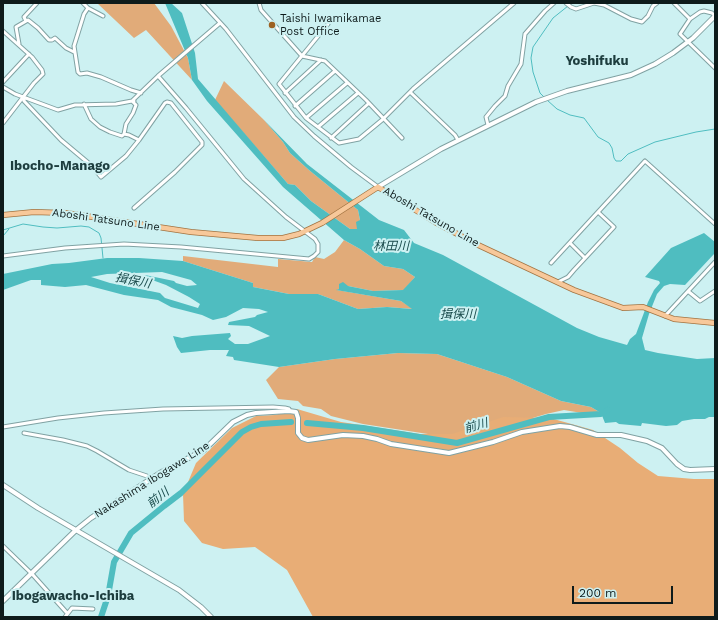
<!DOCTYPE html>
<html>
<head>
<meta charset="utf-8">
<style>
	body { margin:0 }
	#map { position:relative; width:718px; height:620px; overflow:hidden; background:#cdf1f2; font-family:"Work Sans",sans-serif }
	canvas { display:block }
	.frame { position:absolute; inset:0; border:4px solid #0e1b1b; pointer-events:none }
	.scale { position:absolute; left:572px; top:586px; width:101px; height:18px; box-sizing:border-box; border:2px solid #0e1b1b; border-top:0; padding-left:5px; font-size:12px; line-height:14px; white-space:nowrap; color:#0e1b1b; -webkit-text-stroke:3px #cdf1f2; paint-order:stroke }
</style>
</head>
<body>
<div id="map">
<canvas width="718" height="620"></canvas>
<div class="frame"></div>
<div class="scale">200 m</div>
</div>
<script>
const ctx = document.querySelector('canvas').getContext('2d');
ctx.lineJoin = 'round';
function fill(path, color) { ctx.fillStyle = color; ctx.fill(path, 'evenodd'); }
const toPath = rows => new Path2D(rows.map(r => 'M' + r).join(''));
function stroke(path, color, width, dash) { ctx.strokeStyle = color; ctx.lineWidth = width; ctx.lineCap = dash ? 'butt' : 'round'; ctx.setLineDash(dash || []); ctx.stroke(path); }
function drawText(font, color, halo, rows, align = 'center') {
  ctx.font = font + ' "Work Sans","Noto Sans JP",sans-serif'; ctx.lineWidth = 4; ctx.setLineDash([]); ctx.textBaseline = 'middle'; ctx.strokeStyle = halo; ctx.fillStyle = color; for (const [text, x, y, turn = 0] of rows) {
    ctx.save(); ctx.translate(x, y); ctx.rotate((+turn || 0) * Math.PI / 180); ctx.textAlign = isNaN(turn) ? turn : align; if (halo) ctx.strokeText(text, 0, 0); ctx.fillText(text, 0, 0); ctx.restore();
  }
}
const green = toPath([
	[97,3,154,3,171,26,188,58,192,80,146,30,134,38],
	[224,81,264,120,283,142,290,153,309,170,358,210,360,220,357,229,350,229,311,201,295,185,288,184,215,100],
	[344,240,360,249,384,266,403,269,415,277,404,290,373,291,348,286,337,290,401,301,413,309,387,307,358,309,318,294,289,294,274,291,253,287,253,283,183,261,183,256,278,267,278,259,312,262,315,257,324,259,335,252],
	[398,353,437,354,507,377,561,401,591,407,601,413,600,416,564,410,546,414,499,428,441,436,363,424,331,416,321,409,303,406,298,401,278,399,266,380,279,367,335,359]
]);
const forest = toPath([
	[297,409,341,422,420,434,452,434,503,417,550,418,593,430,620,448,638,463,658,476,694,479,715,479,715,617,313,617,287,570,255,547,223,549,202,543,184,521,183,494,196,463,232,428,256,416,275,415]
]);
const water = toPath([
	[165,3,171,3,182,13,195,53,198,79,288,184,295,185,311,201,350,229,357,229,356,222,360,220,358,210,309,170,290,153,283,142,264,120,307,164,379,220,404,230,414,243,443,255,577,328,599,337,627,345,630,339,636,334,648,302,654,290,660,283,659,281,645,277,671,248,704,233,715,242,715,253,685,285,670,284,664,286,657,294,649,314,642,338,645,350,658,353,697,359,715,358,715,417,709,417,705,419,694,419,682,421,677,425,666,426,642,423,641,426,619,424,616,422,605,423,601,413,591,407,561,401,507,377,437,354,398,353,335,359,279,367,234,360,233,357,226,356,229,350,210,350,181,353,177,347,173,336,182,338,192,336,230,333,231,336,228,339,235,344,248,344,270,336,249,326,228,325,229,322,255,317,257,315,268,312,259,309,243,308,226,317,213,320,202,315,171,307,158,300,124,295,86,285,65,287,41,285,41,280,31,280,3,290,3,274,52,264,69,263,107,258,139,258,183,261,253,283,253,287,289,294,318,294,358,309,387,307,412,309,401,301,336,290,339,289,339,284,343,282,348,286,373,291,403,290,415,277,403,269,384,266,360,249,344,240,283,187,207,101,192,80,188,58],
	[162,272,191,280,197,285,187,286,176,283,174,281,145,275,144,277,166,285,189,297,200,304,198,308,165,298,160,293,110,283,91,277,107,274]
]);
const stream = toPath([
	[545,98,540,93,533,72,531,58,533,47,553,18,568,6],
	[547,100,557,109,570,115,584,118,598,137,609,143,612,148,614,158,616,161,621,161,628,154,655,142,696,132,715,129],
	[3,230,23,224,43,227,57,228,81,226,89,227,99,233,101,238,103,258],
	[3,236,9,229]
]);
const river = toPath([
	[307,423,363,428,457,443,549,417,601,414,608,410],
	[101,617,108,596,114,562,131,533,164,506,181,493,242,432,251,427,261,424,291,422]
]);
const street = toPath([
	[83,3,88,8],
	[202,3,226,29,294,117,314,136,351,167,378,187],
	[259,3,261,10,302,56,325,61,366,100,402,138],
	[566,3,571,7,576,9,594,3,604,5,631,19,642,22,648,16,653,6,657,3],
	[674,3,690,19],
	[103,16,88,8,84,14,74,46,78,72,80,74,87,73,101,77,131,90,141,93],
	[715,16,712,13,704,11,700,12,690,19,680,34,715,68],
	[26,21,24,17,37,3],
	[328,24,279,84,306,118,339,143,359,139,382,120,413,89,514,3],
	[3,31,32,57,42,70,43,74,34,83,3,123],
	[19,44,16,27,28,20,38,28,49,40,52,40,55,38,66,48,74,52],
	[3,82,29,54],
	[3,87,15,94,58,110,75,105,116,104,132,101,158,76,220,23],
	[410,92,455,135,458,140],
	[285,93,321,60],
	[24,98,24,101,61,140,92,166,101,177,126,156,139,140,165,103,167,102,171,103,202,142,202,145,175,172,134,208],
	[84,104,91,119,100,127,110,132,122,136,124,134,129,135,139,140],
	[295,106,335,71],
	[306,118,347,83],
	[488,125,486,117,495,106,505,96,508,86,521,64,525,34,545,11,554,3],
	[318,127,358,93],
	[124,134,126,124,133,113,136,105,133,102,134,101],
	[331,138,368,104],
	[570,243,585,258],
	[3,256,65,248,124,244,181,247,309,259,314,256,318,252,318,244,315,239,286,217,244,179,186,108,158,76],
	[551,263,645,161,715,224],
	[558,282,568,277,574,270,614,227,598,212],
	[689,292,700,301,715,291],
	[665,316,715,262],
	[3,427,58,418,104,413,163,409,273,407,285,408,289,409,289,411],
	[24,433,63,440,87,446,97,451,129,470,147,476,150,479],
	[3,546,33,575,67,613],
	[65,617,72,608,93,609]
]);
const secondary = toPath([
	[378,187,441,149,536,102,567,91,631,75,655,64,673,53,693,38,715,16],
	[3,485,38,508,179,590,201,607,211,617],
	[3,601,76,530,91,518,160,473,204,450,233,422,247,415,256,413,289,411,296,412,298,418,298,433,302,438,308,440,343,435,363,436,377,439,391,444,449,453,493,442,522,432,560,426,570,427,597,435,621,435,647,441,662,448,677,464,684,469,690,470,715,469]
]);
const primary = toPath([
	[3,215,34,212,66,213,191,232,258,238,283,238,299,234,322,223,378,187,435,222,476,244,574,290,623,308,643,307,674,319,715,323]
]);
const markers = [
	[272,25,4,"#9d6223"]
];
const poiNames = [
	["Taishi Iwamikamae",280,19],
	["Post Office",280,32]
];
const streetNames = [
	["Aboshi Tatsuno Line",431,217,30],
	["Aboshi Tatsuno Line",106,220,8],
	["Nakashima Ibogawa Line",152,480,-32]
];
const waterNames = [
	["林田川",391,246],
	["揖保川",133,281,11],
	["揖保川",458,314],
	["前川",476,426,-16],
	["前川",158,498,-38]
];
const quarterNames = [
	["Yoshifuku",597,61],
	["Ibocho-Manago",60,166],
	["Ibogawacho-Ichiba",73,596]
];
fill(green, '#e1ab79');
fill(forest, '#e8ad76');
fill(water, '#4fbdc0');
stroke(stream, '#4fbdc0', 1);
stroke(river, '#4fbdc0', 6);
stroke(street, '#80a2a3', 5);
stroke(secondary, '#80a2a3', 6);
stroke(primary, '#a27341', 6);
stroke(street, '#fff', 3);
stroke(secondary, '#fff', 4);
stroke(primary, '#f7c89a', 4.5);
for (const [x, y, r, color] of markers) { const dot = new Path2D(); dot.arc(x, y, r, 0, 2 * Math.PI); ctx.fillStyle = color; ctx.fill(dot); stroke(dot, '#cdf1f2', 1.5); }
drawText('11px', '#0e1b1b', '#cdf1f2', poiNames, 'left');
drawText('11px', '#0e1b1b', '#cdf1f2', streetNames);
drawText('italic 12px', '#194a4b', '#cdf1f2', waterNames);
drawText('bold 13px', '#1d3d3e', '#cdf1f2', quarterNames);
</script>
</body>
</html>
